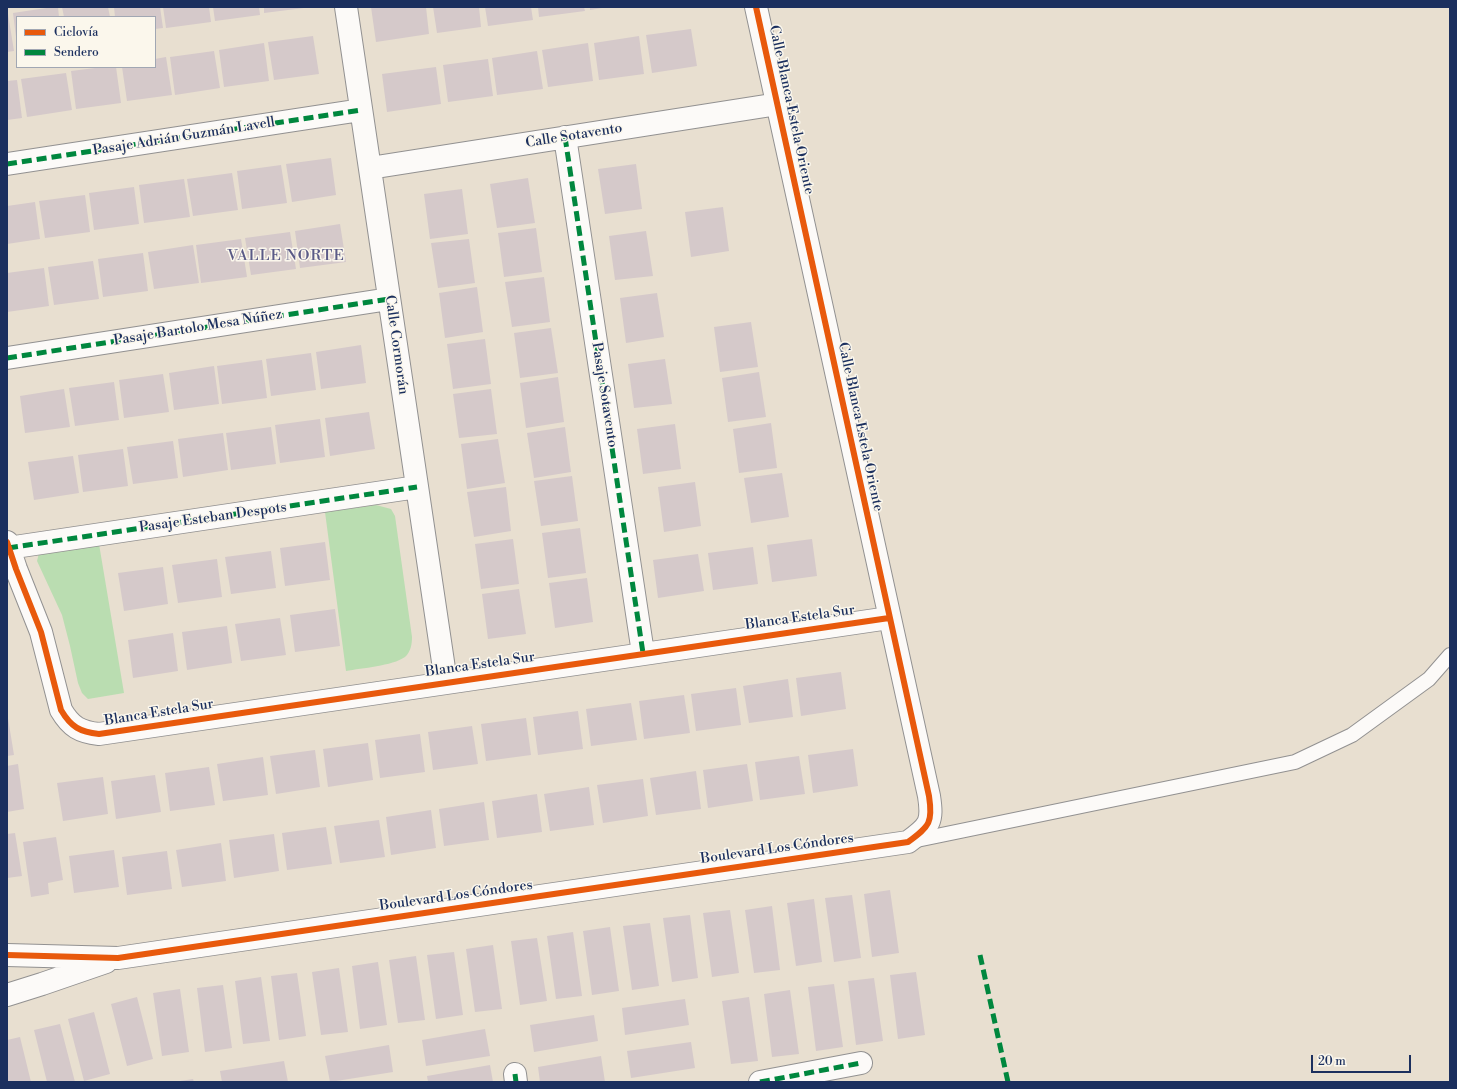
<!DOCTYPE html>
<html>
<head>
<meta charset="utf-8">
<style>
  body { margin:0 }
  #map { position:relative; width:1457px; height:1089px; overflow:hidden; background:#e8dfd0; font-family:"Libre Bodoni",serif }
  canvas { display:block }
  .frame { position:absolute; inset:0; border:8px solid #1b2f5e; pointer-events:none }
  .legend { position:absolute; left:16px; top:16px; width:140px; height:52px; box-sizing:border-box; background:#fbf7ec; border:1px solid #a1a7b3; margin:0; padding:5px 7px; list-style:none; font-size:12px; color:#1b2f5e }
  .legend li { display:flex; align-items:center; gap:8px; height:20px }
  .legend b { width:20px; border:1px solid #a1a7b3 }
  .scale { position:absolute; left:1311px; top:1055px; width:100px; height:18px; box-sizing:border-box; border:2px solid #1b2f5e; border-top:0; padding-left:5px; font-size:12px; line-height:14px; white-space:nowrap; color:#1b2f5e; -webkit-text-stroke:3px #fbf7ec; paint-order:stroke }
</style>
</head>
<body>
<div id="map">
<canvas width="1457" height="1089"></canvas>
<div class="frame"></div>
<ul class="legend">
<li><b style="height:5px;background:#e8590c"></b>Ciclovía</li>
<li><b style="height:5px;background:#00873e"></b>Sendero</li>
</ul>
<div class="scale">20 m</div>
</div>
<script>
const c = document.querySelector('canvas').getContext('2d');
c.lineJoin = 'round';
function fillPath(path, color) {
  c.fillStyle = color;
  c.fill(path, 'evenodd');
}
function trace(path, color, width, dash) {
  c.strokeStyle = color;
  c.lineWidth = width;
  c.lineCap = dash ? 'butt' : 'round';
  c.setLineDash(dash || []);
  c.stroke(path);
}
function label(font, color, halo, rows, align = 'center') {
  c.font = font + ' "Libre Bodoni",serif';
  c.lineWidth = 3;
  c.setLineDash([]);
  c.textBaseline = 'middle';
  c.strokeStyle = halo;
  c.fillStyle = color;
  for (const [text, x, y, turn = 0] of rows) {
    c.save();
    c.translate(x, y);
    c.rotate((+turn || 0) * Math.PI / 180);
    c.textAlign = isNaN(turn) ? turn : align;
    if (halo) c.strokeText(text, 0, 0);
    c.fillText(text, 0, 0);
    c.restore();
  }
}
const green = new Path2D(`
  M376,505L391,509L395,516L412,637C412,643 411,652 405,657C392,666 362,668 346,671L325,512Z
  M99,544L124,693L88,699L82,693L78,683L70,646L62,615L37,561L39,553Z`);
const building = new Path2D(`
  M53,7H58L59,17H17L16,37L13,13Z
  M62,7H108L110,17H64Z
  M114,7H160L163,28L155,29V17H115Z
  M163,7H209L211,22L166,28Z
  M213,7H259L260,15L215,21Z
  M264,7H304V8L264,13Z
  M371,7H426L429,34L376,42Z
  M433,7H479L481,27L437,33Z
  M485,7H531L533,20L488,26Z
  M538,7H584L585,11L539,17Z
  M590,7H602V8L590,10Z
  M7,14H8L14,51L7,52Z
  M691,29L697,66L652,73L646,35Z
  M313,36L319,74L274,80L268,42Z
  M639,36L644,74L599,80L594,43Z
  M264,43L269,81L224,87L219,50Z
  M588,43L593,81L548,87L542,50Z
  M214,51L220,88L175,95L170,57Z
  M537,51L543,89L497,95L492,58Z
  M166,57L172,95L127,101L122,67H155V59Z
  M488,59L493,96L448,102L443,65Z
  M103,67H116L121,103L76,109L71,71Z
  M436,67L441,104L387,112L382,74Z
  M66,73L72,110L27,117L21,79Z
  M17,80L22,118L7,120V81Z
  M331,158L336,195L292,202L286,164Z
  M636,164L642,209L605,214L598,169Z
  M281,165L287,203L242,209L237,171Z
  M232,173L238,210L193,216L187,179Z
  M528,178L535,223L497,228L490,184Z
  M184,179L190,217L144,223L139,185Z
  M134,187L139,224L94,230L89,193Z
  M462,189L468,234L430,239L424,194Z
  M85,195L90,232L45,238L39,201Z
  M35,202L40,239L7,244V206Z
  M723,207L729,251L691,257L685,212Z
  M340,224L346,262L300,268L295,231Z
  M536,228L542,272L504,277L498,233Z
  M646,231L653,276L615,280L609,236Z
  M290,232L296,269L251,275L245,238Z
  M241,239L247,277L201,283L196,245Z
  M469,239L475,283L438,288L431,243Z
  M193,245L199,283L154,289L148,252Z
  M143,253L148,291L103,297L98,259Z
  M93,261L99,299L54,305L48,267Z
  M44,268L49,306L7,312V273Z
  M544,277L550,322L512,327L505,282Z
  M477,287L483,332L445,338L439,293Z
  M657,293L664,337L626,343L620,298Z
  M751,322L758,367L720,372L714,327Z
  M551,328L558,373L520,378L514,333Z
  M485,339L491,384L453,389L447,344Z
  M361,345L366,383L321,389L316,352Z
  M311,353L316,390L271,396L266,359Z
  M665,359L672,404L634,408L628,364Z
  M262,360L267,398L222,404L217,366Z
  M214,366L219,404L174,410L169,373Z
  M759,372L766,417L728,422L722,378Z
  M163,374L169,412L124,418L119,380Z
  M558,377L564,422L526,428L520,383Z
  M114,382L119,420L75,426L69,388Z
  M64,389L70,427L25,433L20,396Z
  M491,389L497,434L459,438L453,394Z
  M369,412L375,449L330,456L325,418Z
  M320,419L325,457L280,463L275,425Z
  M771,423L777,468L739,473L733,429Z
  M675,424L681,469L643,474L637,429Z
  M271,427L276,464L231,470L226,433Z
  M565,427L571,472L534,478L527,433Z
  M223,433L228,470L183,477L178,439Z
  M498,439L505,483L467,489L461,444Z
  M173,441L178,478L133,484L127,447Z
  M123,449L128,486L83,492L78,455Z
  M73,456L79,493L34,500L28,462Z
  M782,473L789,517L751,523L744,478Z
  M572,476L578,521L541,526L534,481Z
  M695,482L701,526L664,532L658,487Z
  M506,487L511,531L474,537L467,492Z
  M580,528L586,573L548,578L542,533Z
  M513,539L519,584L481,589L475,544Z
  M812,539L817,576L772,582L767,545Z
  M325,542L330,580L285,586L280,548Z
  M753,547L758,584L713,590L708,553Z
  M271,551L276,588L231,594L225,557Z
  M698,554L704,591L658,598L653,560Z
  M217,559L222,597L178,603L172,565Z
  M163,567L168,604L124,611L118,573Z
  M587,578L593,622L555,628L549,583Z
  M519,589L526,634L488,639L482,594Z
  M335,609L340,646L295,652L290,615Z
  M280,618L286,655L241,661L235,624Z
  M227,626L232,663L187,670L182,632Z
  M173,633L178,671L133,678L128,640Z
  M841,672L846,709L801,716L796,678Z
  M788,679L793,717L749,723L743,686Z
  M736,688L741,725L696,731L691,694Z
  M684,695L690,733L644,739L639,701Z
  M631,703L637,740L591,746L586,709Z
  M578,711L583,749L538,755L533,717Z
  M7,712L14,755L7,756Z
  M526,718L531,755L486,761L481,724Z
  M472,726L478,764L433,770L428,732Z
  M420,734L425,772L380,778L375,740Z
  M368,743L373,780L328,787L323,749Z
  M853,749L858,786L813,793L808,755Z
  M315,750L320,787L276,794L270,756Z
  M799,756L805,794L760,800L755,762Z
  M263,757L268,795L223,801L217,764Z
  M18,764L24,809L7,812V766Z
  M747,764L753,801L708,808L703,770Z
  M209,767L215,805L170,811L165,773Z
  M696,771L701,809L656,815L650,778Z
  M155,775L161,812L116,819L111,781Z
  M103,777L108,814L63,821L57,783Z
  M643,779L648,816L603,823L597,785Z
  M589,787L594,825L550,831L544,794Z
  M537,794L542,832L497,838L492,801Z
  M484,802L489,840L444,846L439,809Z
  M431,810L436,848L391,855L386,817Z
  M379,820L385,857L340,863L334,826Z
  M326,827L332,864L287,870L282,833Z
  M15,833L22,876L7,878V834Z
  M274,834L279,871L234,878L229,840Z
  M56,837L63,880L48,883L49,894L31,897L23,842Z
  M221,843L226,881L182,887L176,850Z
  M114,850L119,887L74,893L69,856Z
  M167,851L172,889L127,895L122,857Z
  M890,890L899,953L872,957L864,894Z
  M852,895L861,958L834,962L825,898Z
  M814,899L822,962L796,966L787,903Z
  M772,906L780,970L754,973L745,910Z
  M730,910L739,973L712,977L703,913Z
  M690,915L698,978L672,982L663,918Z
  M650,923L659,986L632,990L623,926Z
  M610,927L619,991L592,995L583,931Z
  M573,932L582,996L556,999L547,936Z
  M537,938L547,1001L520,1005L511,941Z
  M493,945L502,1009L475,1012L466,949Z
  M454,952L463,1015L436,1019L427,955Z
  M416,956L425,1020L398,1023L389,960Z
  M378,962L387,1025L360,1029L352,966Z
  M339,968L348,1032L321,1035L312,972Z
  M916,972L925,1035L898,1039L890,975Z
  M297,973L306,1036L279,1040L271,976Z
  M261,977L270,1041L243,1044L235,981Z
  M874,978L883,1041L856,1045L848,981Z
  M834,984L843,1047L816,1051L808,987Z
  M223,985L232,1048L205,1052L197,988Z
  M180,989L189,1052L162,1056L153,993Z
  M790,990L799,1054L772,1057L764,994Z
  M137,997L153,1059L127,1066L111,1004Z
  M749,997L758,1061L731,1064L722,1001Z
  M685,999L689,1025L625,1035L622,1008Z
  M94,1012L110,1074L84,1081L68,1019Z
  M594,1015L598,1041L534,1052L530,1025Z
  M60,1024L75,1082H47L34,1030Z
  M485,1029L490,1056L426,1066L422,1040Z
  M20,1037L31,1082H7V1040Z
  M691,1042L695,1068L631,1078L627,1051Z
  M389,1045L393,1072L330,1082L325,1056Z
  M601,1056L605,1082H540L538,1067Z
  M284,1061L288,1082H222L220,1071Z
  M490,1065L493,1082H428L427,1076Z
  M193,1079L194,1082H180V1081Z`);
const service = new Path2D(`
  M912,841L1295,762L1352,735L1429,679L1450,655`);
const minor = new Path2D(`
  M346,7L446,682
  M565,137L643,653
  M7,164L361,110
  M370,168L778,104
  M7,358L389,299
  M7,542L16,569L41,632L61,710C71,727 80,732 99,734L889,618
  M8,548L417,487
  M515,1074L516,1082
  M760,1082L861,1063`);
const tertiary = new Path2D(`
  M7,955L118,958L908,842C930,826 933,822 929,796L756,7
  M7,995L42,984L106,962`);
const quiet = new Path2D(`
  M565,137L643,653
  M7,164L361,110
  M7,358L389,299
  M8,548L417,487
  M980,955L1008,1082
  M515,1074L516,1082
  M760,1082L861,1063`);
const cycleway = new Path2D(`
  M7,542L16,569L41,632L61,710C71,727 80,732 99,734L889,618
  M7,955L118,958L908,842C930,826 933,822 929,796L756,7`);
const streetNames = [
  ["Calle Blanca Estela Oriente",791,110,78],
  ["Calle Sotavento",574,136,-9],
  ["Pasaje Adrián Guzmán Lavell",184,137,-9],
  ["Pasaje Bartolo Mesa Núñez",198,328,-9],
  ["Calle Cormorán",396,345,82],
  ["Pasaje Sotavento",604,395,81],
  ["Calle Blanca Estela Oriente",860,427,78],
  ["Pasaje Esteban Despots",213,518,-8],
  ["Blanca Estela Sur",800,618,-8],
  ["Blanca Estela Sur",480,665,-8],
  ["Blanca Estela Sur",159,713,-9],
  ["Boulevard Los Cóndores",777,849,-8],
  ["Boulevard Los Cóndores",456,896,-8]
];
const neighbourhoodNames = [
  ["VALLE NORTE",286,256]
];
fillPath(green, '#baddb1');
fillPath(building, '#d5c9ca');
trace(service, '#929191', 16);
trace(minor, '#929191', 24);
trace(tertiary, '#929191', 24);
trace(service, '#fcfaf8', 14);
trace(minor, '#fcfaf8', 22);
trace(tertiary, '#fcfaf8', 22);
trace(quiet, '#00873e', 5, [10, 5]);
trace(cycleway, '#e8590c', 6);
label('14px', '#1b2f5e', '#fbf7ec', streetNames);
c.letterSpacing = '1px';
label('15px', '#5a5a87', '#fbf7ec', neighbourhoodNames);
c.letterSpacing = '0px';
</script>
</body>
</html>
